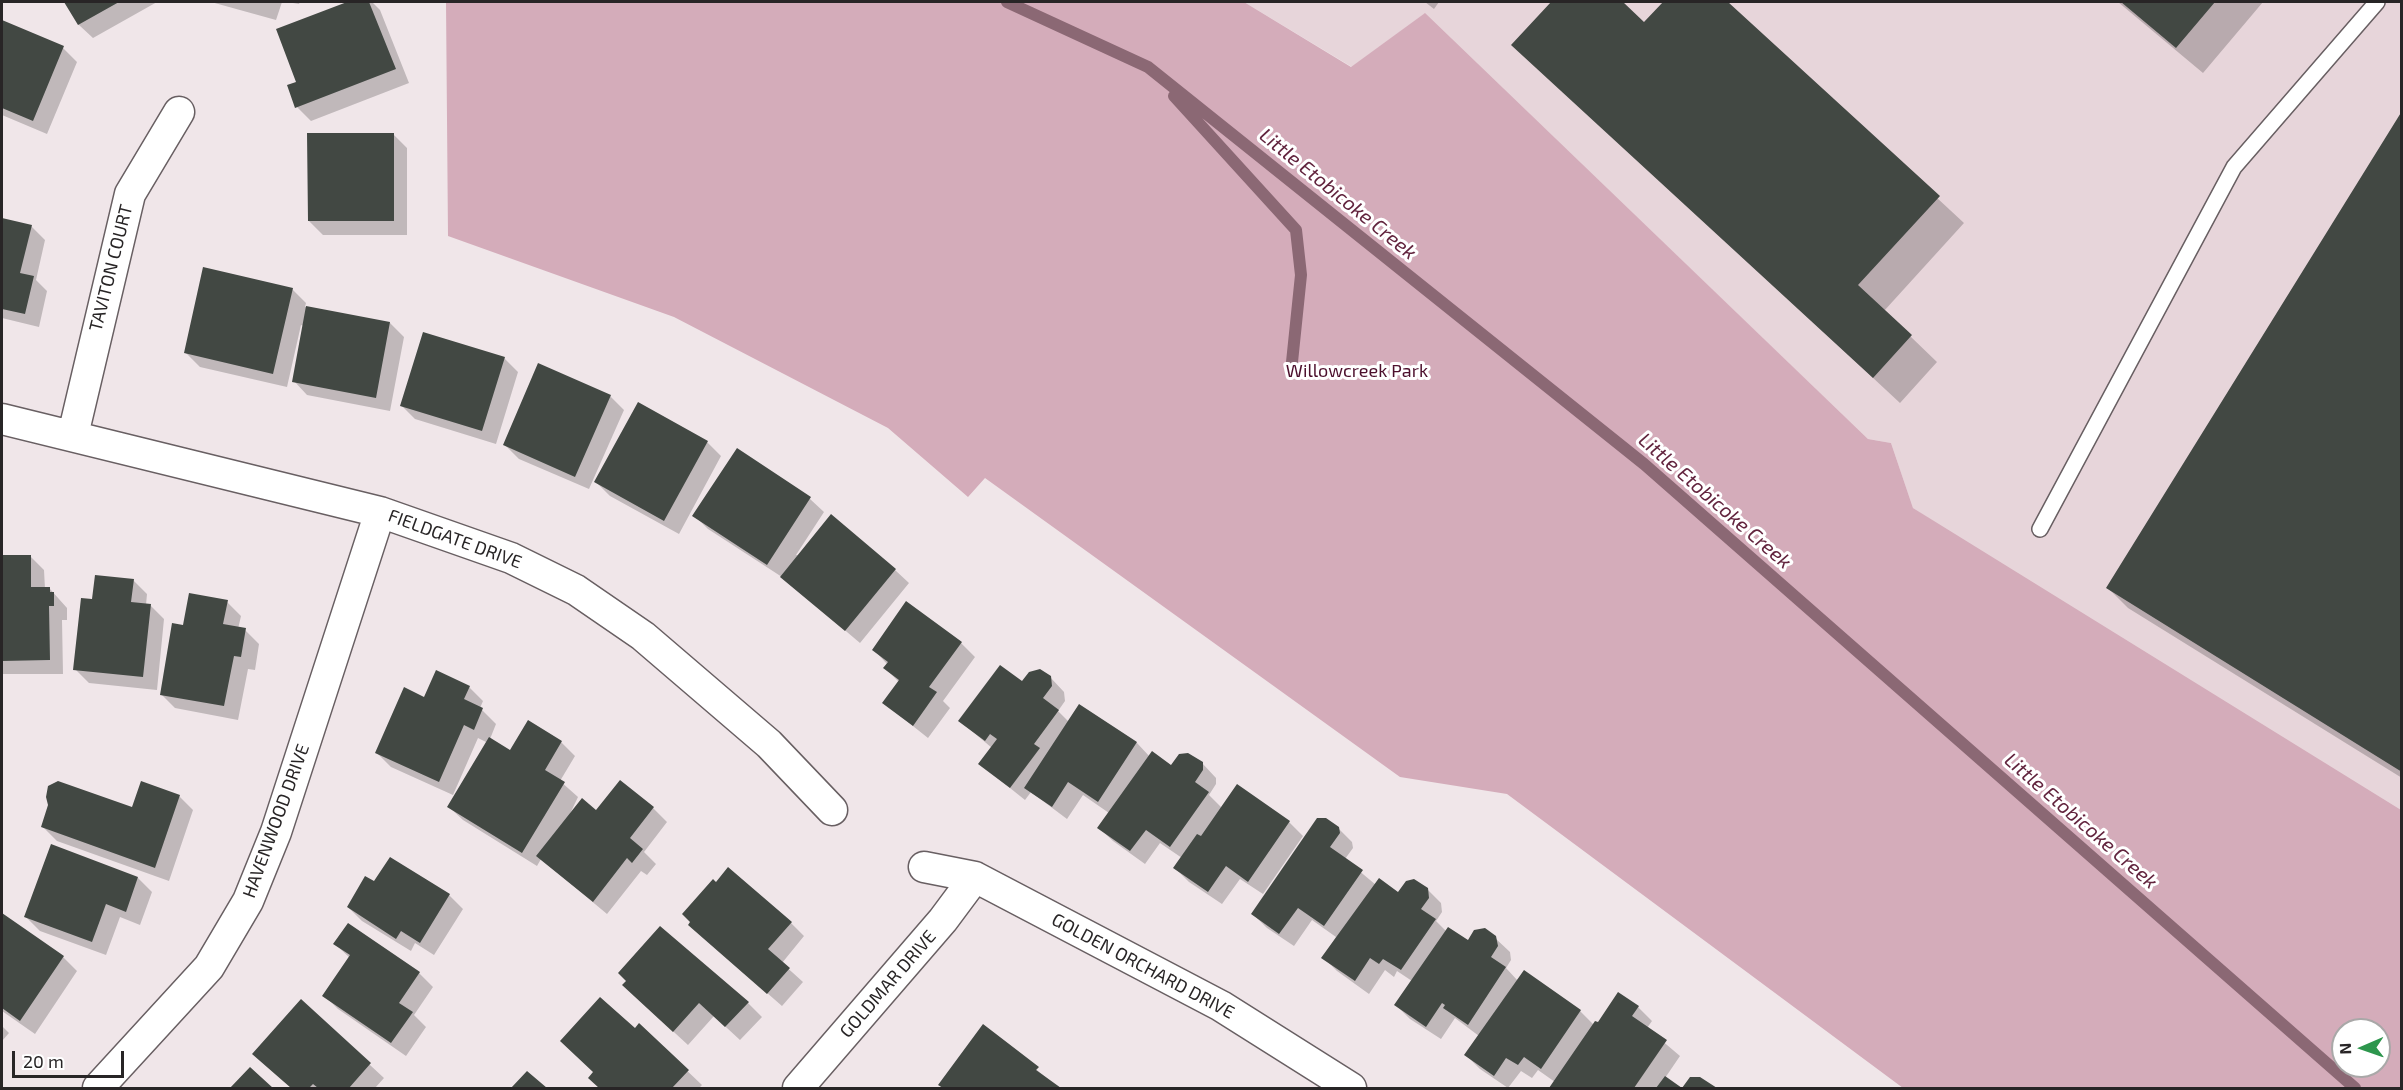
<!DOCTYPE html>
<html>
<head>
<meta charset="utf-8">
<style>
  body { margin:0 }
  #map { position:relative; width:2403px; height:1090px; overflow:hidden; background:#f0e6e9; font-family:"Exo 2",sans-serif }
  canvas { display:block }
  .frame { position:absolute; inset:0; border:3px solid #282526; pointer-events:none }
  .north { position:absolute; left:2331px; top:1018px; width:60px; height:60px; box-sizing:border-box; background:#fff; border:2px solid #a9a8a8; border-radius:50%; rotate:268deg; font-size:16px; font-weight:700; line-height:24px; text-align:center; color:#282526 }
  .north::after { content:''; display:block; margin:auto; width:21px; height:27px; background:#2d964d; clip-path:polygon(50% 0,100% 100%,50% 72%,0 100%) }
  .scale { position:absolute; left:12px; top:1051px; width:112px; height:27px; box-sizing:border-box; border:3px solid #282526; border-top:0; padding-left:8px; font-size:18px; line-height:21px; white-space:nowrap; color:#282526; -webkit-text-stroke:4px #fff; paint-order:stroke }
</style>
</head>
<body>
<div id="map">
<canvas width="2403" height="1090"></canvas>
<div class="frame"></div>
<div class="north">N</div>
<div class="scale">20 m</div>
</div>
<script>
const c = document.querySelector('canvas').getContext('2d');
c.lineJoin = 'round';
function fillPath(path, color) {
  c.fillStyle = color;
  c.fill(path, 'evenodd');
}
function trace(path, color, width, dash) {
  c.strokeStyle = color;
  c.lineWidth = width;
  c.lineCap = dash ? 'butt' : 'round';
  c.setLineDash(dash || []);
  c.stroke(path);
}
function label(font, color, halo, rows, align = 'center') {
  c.font = font + ' "Exo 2",sans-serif';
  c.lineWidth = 6;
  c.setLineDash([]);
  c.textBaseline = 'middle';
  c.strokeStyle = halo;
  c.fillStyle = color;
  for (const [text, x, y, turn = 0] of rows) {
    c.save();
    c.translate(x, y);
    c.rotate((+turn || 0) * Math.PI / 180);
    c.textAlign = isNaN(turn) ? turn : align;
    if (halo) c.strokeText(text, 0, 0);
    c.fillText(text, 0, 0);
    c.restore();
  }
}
const built = new Path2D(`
  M1244,2H2401V826L1913,508L1891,443L1868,439L1424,14L1352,67Z`);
const green = new Path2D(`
  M446,2H1244L1351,67L1425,13L1868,439L1891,443L1913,508L2401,810V1088H1903L1507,794L1400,777L985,478L968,497L888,428L674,317L448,236ZM2343,1030H2379V1066H2343Z`);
const shadow = new Path2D(`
  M66,2H157L93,38L79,25Z
  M211,2H282L276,20Z
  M287,2H300L299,4Z
  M351,2H372L380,10L409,83L311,121L297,107L289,86L298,83L278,30Z
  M1425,2H1439L1434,9Z
  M1553,2H1620L1645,24L1665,2H1726L1964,223L1884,311L1937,362L1900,403L1514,44Z
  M2118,2H2263L2203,73Z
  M2,22L63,48L77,62L47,134L2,115Z
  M2402,114V778L2128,608L2108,588Z
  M393,134L407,148V235H323L309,221Z
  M2,219L31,226L45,240L36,280L47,291L39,327L2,318Z
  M292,289L306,303L305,307L390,323L404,337L390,411L307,395L294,381L304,326L301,325L287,387L200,367L186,353Z
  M504,358L518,372L496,444L415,419L401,405Z
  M610,396L624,410L589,489L519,459L505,445Z
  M707,442L721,456L679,534L610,496L596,482Z
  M737,450L810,499L824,512L796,555L895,570L909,583L860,643L782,577L708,529L694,515Z
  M2,556H30L44,570L45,589H50L67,608V620H62L63,674H2Z
  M133,580L147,594L146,605H150L164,619L157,690L89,683L75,669L94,600Z
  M227,602L241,616L238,629L245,630L259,644L255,670L248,669L238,720L175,708L161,694L184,627Z
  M961,643L975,657L943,701L950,708L928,738L884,703L899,682L885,668L888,665L874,650Z
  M1050,677L1064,692L1065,701L1058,711L1069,722L1080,706L1137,743L1150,757L1171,767L1202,763L1216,778V784L1209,795L1222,808L1289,822L1303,836L1263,894L1240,879L1222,904L1189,882L1175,868L1182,858L1160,843L1145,864L1113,841L1099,828L1109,813L1083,795L1067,819L1031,792L1025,800L980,764L992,748L960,721L1022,683Z
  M469,687L483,701L480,708L496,724L490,739L511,752L561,742L575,756L560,781L578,797L568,818L597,812L653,808L667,822L644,852L656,864L647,875L641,871L607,914L541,859L537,866L463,820L449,807L488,743L478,738L453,795L391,767L377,753L425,699Z
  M179,796L193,810L169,881L57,841L43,827L133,809Z
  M1338,828L1352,842L1353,848L1345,859L1376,885L1399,894L1427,889L1441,903L1442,912L1436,921L1447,932L1468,942L1495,938L1510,952L1511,960L1506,968L1518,981L1524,972L1580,1011L1594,1025L1638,1007L1652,1021L1647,1028L1680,1056L1665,1078L1680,1088H1550L1555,1082L1538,1070L1532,1078L1521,1071L1508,1088L1480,1069L1466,1055L1479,1036L1455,1018L1441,1039L1410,1019L1396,1005L1412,981L1397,971L1394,977L1385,970L1369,994L1337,971L1323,957L1336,937L1312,920L1294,946L1267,928L1253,914Z
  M138,878L152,892L140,925L120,917L106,955L40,931L26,917Z
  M375,883L449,895L463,909L434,955L415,943L411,951L362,921L348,907Z
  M2,914L63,957L77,971L35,1034L2,1011Z
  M692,922L791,923L804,936L782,963L803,982L782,1006L704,938Z
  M349,925L419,973L433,987L414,1015L426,1027L406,1056L338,1009L324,995L350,958L335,944Z
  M628,981L748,1003L762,1017L740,1040L714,1016L688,1045L638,999Z
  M301,1001L384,1078L375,1088H292L268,1067Z
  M639,1025L702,1085L699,1088H600L590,1078Z
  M2,1026L9,1033L2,1041Z
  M984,1027L1059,1088H944L940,1085Z
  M250,1069L271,1088H232Z`);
const stream = new Path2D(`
  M1007,2L1148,67L1644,464L2355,1088
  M1174,96L1296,230L1301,275L1292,362`);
const building = new Path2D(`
  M64,2H119L78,25Z
  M347,2H369L396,69L295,108L287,85L296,82L276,29Z
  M1551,2H1623L1644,22L1663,2H1728L1940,196L1858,285L1912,335L1873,378L1511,45Z
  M2121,2H2215L2176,48Z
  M2,20L64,46L33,121L2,108Z
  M2402,111V772L2106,588Z
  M307,133H394V221H308Z
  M2,218L32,225L20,273L34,276L25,314L2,309Z
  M203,267L293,288L273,374L184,353Z
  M306,306L390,322L376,398L292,382Z
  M423,332L505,357L482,431L400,406Z
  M538,363L611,395L575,477L503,445Z
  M638,402L708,441L664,521L594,482Z
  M737,448L811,497L767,565L692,516Z
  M831,514L896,569L845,631L780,577Z
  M2,555H31V587H50V592H54V606H49L50,660L2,661Z
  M95,575L134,579L131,602L151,604L143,677L73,670L81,598L92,599Z
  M189,593L228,600L223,624L246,628L241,657L234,656L224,706L160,695L172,623L183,625Z
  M906,601L962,642L929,687L937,692L913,726L882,703L899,680L883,668L888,662L872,650Z
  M1000,665L1022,681L1029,672L1040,669L1051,676L1052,686L1043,698L1059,710L1034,744L1040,748L1010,788L978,764L997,739L990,734L985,741L958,721Z
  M436,670L470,686L464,699L483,708L474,730L464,725L439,782L375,753L404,687L424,697Z
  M1079,704L1137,742L1098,802L1068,782L1052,807L1024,788Z
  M528,720L562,741L545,770L565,782L522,853L447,807L489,737L510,750Z
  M1152,751L1171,765L1179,754L1188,753L1203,762V770L1195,782L1209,792L1170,847L1146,830L1130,851L1097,828Z
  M620,780L654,807L630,838L643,849L632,863L627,858L593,902L536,856L582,798L596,810Z
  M58,781L132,807L141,781L180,795L155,868L41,827L48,805L46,797L48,786Z
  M1237,784L1290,821L1248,882L1226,866L1208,892L1173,868L1197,834L1201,836Z
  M1317,818H1326L1339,827L1340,833L1330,847L1363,870L1324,926L1298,908L1279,934L1251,914Z
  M51,844L138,877L126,912L106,904L92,942L24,917Z
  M390,857L450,894L420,943L401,931L396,939L347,907L365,876L374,881Z
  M728,867L792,922L768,949L790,968L767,994L688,925L690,922L682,914L713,879L716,882Z
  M1379,878L1398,892L1406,881L1414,879L1428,888L1429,898L1421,909L1436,919L1401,970L1383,959L1379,964L1370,958L1355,981L1321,958Z
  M2,913L64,956L20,1021L2,1008Z
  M348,923L420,972L399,1003L413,1012L391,1043L322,996L350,955L333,944Z
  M660,926L749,1002L725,1027L699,1003L673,1032L622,985L626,981L618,973Z
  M1448,927L1468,940L1474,930L1485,928L1496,936L1498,946L1491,957L1506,967L1468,1025L1443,1008L1445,1005L1442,1003L1426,1027L1394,1005Z
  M1524,970L1581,1010L1541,1069L1524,1057L1518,1065L1506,1058L1494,1076L1464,1055Z
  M1618,992L1639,1006L1632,1016L1667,1040L1634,1088H1549L1595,1021L1598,1022Z
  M600,997L635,1028L639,1023L689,1070L672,1088H599L588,1078L593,1072L560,1041Z
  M301,999L371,1063L349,1088H318L313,1084L309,1088H291L252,1054Z
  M983,1024L1039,1067L1036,1070L1061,1088H943L938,1085Z
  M250,1067L273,1088H230Z
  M527,1071L547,1088H511Z
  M1665,1076L1682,1088H1656Z
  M1690,1077H1700L1717,1088H1682Z`);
const lane = new Path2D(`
  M2040,529L2234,167L2377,2`);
const street = new Path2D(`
  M2,419L380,512L511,558L576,590L643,636L769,744L832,810
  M73,435L130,194L179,112
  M924,867L975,877L1221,1006L1351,1088
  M98,1088L209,967L248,901L276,832L380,512
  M798,1088L943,920L975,877`);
const streetNames = [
  ["TAVITON COURT",111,268,-76],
  ["FIELDGATE DRIVE",455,539,20],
  ["HAVENWOOD DRIVE",276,821,-70],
  ["GOLDEN ORCHARD DRIVE",1143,966,28],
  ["GOLDMAR DRIVE",888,984,-49]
];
const parkNames = [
  ["Willowcreek Park",1357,371]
];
const waterNames = [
  ["Little Etobicoke Creek",1338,194,39],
  ["Little Etobicoke Creek",1715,501,41],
  ["Little Etobicoke Creek",2081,821,41]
];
fillPath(built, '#e7d5da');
fillPath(green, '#d4acba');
fillPath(shadow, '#0003');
trace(stream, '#8b6874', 12);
fillPath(building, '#424843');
trace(lane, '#685f62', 18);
trace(street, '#685f62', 33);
trace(lane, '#fff', 15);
trace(street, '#fff', 30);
label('18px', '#282526', '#fff', streetNames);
label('18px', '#4c0f2c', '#fff', parkNames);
label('italic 20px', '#62243e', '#fff', waterNames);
</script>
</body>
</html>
